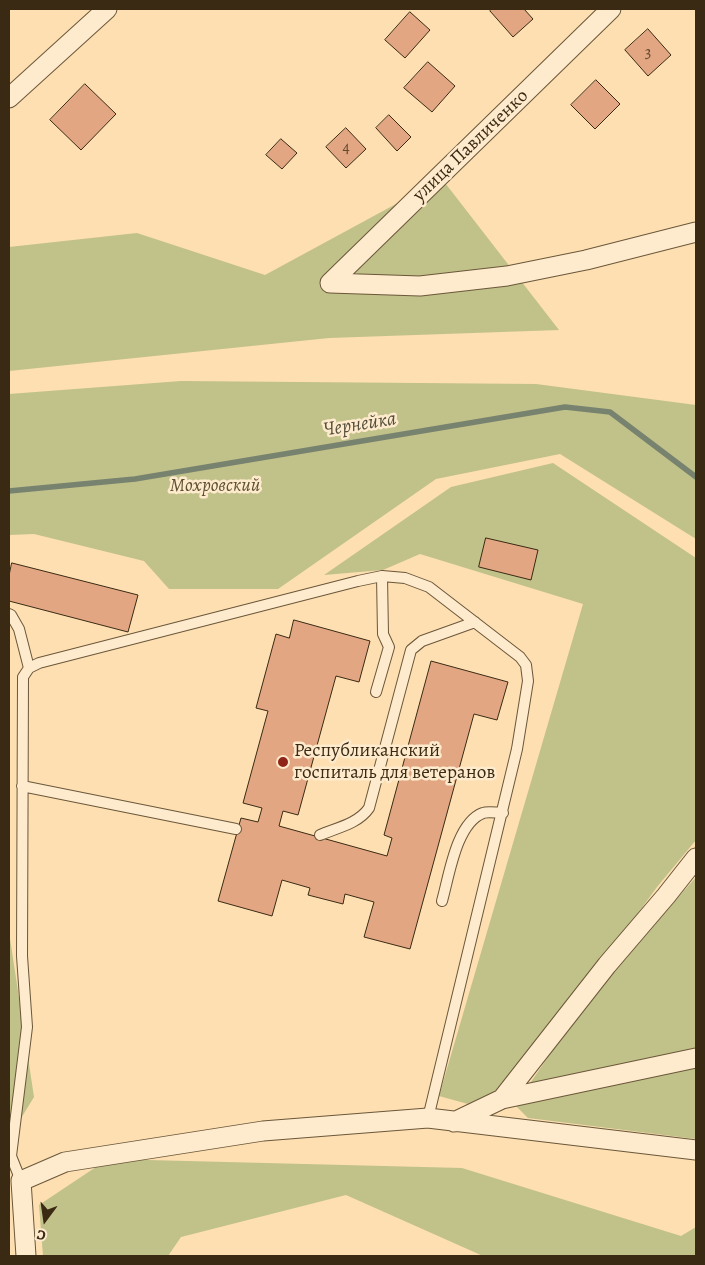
<!DOCTYPE html>
<html>
<head>
<meta charset="utf-8">
<style>
  body { margin:0 }
  #map { position:relative; width:705px; height:1265px; overflow:hidden; background:#fddfb1; font-family:Alegreya,serif }
  canvas { display:block }
  .frame { position:absolute; inset:0; border:10px solid #3a2a13; pointer-events:none }
  .north { position:absolute; left:20px; top:1195px; width:50px; height:50px; -webkit-text-stroke:4px #feeacc; paint-order:stroke; rotate:194deg; font-size:14px; font-weight:700; line-height:20px; text-align:center; color:#3a2a13 }
  .north::after { content:''; display:block; margin:auto; width:18px; height:22px; background:#3a2a13; clip-path:polygon(50% 0,100% 100%,50% 72%,0 100%) }
</style>
</head>
<body>
<div id="map">
<canvas width="705" height="1265"></canvas>
<div class="frame"></div>
<div class="north">С</div>
</div>
<script>
const c = document.querySelector('canvas').getContext('2d');
c.lineJoin = 'round';
function fillPath(path, color) {
  c.fillStyle = color;
  c.fill(path, 'evenodd');
}
function trace(path, color, width, dash) {
  c.strokeStyle = color;
  c.lineWidth = width;
  c.lineCap = dash ? 'butt' : 'round';
  c.setLineDash(dash || []);
  c.stroke(path);
}
function label(font, color, halo, rows, align = 'center') {
  c.font = font + ' Alegreya,serif';
  c.lineWidth = 5;
  c.setLineDash([]);
  c.textBaseline = 'middle';
  c.strokeStyle = halo;
  c.fillStyle = color;
  for (const [text, x, y, turn = 0] of rows) {
    c.save();
    c.translate(x, y);
    c.rotate((+turn || 0) * Math.PI / 180);
    c.textAlign = isNaN(turn) ? turn : align;
    if (halo) c.strokeText(text, 0, 0);
    c.fillText(text, 0, 0);
    c.restore();
  }
}
const green = new Path2D(`
  M442,179L559,330L329,338L9,371V247L137,233L265,275Z
  M181,381L536,384L696,405V539L560,454L436,479L278,589H169L144,561L34,534L9,535V394Z
  M553,463L696,558V840L657,887L567,1011L509,1086L468,1104L439,1096L583,604L420,554L383,570L324,575L451,487Z
  M696,877V1139L528,1118L515,1105L586,1002Z
  M9,932L34,1097L9,1138Z
  M108,1159L462,1168L681,1236L696,1227V1256H483L346,1195L181,1237L168,1256H43L39,1205Z`);
const stream = new Path2D(`
  M9,491L135,479L565,407L610,412L696,477`);
const building = new Path2D(`
  M492,9H524L533,19L513,37L490,11Z
  M410,12L430,30L405,58L385,40Z
  M648,29L671,55L648,76L625,50Z
  M428,62L455,86L432,112L404,88Z
  M596,80L620,104L595,129L571,105Z
  M85,84L116,114L81,150L50,120Z
  M389,115L411,137L397,151L376,128Z
  M346,128L366,149L346,168L326,147Z
  M281,139L297,153L282,169L266,155Z
  M486,538L538,550L531,580L479,567Z
  M12,563L138,595L128,632L9,601V576Z
  M294,620L370,641L359,682L336,676L298,815L283,811L279,826L387,856L392,838L384,835L431,661L508,682L497,720L474,714L410,949L364,937L374,902L345,894L343,904L308,895L310,888L282,880L272,916L218,901L241,818L258,822L262,808L243,803L268,711L256,708L276,634L289,638Z`);
const lane = new Path2D(`
  M9,614L11,615L19,629L29,668
  M376,692L389,647L383,634L382,576
  M22,786L236,829
  M320,835C336,828 358,824 369,808L411,650L422,641L475,622
  M442,901C449,877 456,823 483,813C488,811 497,813 503,813
  M21,1181L11,1156L27,1027L22,956L23,677L29,668L39,663L358,581L382,576L405,578L429,587L520,657L526,665L528,681L517,749L428,1118`);
const street = new Path2D(`
  M9,98L107,9
  M330,283L611,9
  M330,283L420,286L507,276L586,260L696,232
  M502,1099L607,965L666,896L696,858
  M454,1122L502,1099L696,1058
  M26,1256L21,1181L65,1162L263,1131L428,1118L696,1150`);
const markers = [
  [283,762,6,"#8f2418"]
];
const numberNames = [
  ["3",648,53],
  ["4",346,148]
];
const streetNames = [
  ["улица Павличенко",471,146,-44]
];
const parkNames = [
  ["Мохровский",215,486]
];
const poiNames = [
  ["Республиканский",294,751],
  ["госпиталь для ветеранов",294,773]
];
const waterNames = [
  ["Чернейка",360,425,-9]
];
fillPath(green, '#c1c18a');
trace(stream, '#77826f', 5.5);
fillPath(building, '#e2a683');
trace(building, '#3a2a13', 1);
trace(lane, '#6b573a', 12);
trace(street, '#6b573a', 21);
trace(lane, '#feeacc', 10);
trace(street, '#feeacc', 19);
for (const [x, y, r, color] of markers) {
  const dot = new Path2D();
  dot.arc(x, y, r, 0, 2 * Math.PI);
  c.fillStyle = color;
  c.fill(dot);
  trace(dot, '#feeacc', 2);
}
label('16px', '#64492f', null, numberNames);
label('19px', '#3a2a13', '#feeacc', streetNames);
label('italic 19px', '#5c5031', '#feeacc', parkNames);
label('19px', '#3a2a13', '#feeacc', poiNames, 'left');
label('italic 20px', '#534f3a', '#feeacc', waterNames);
</script>
</body>
</html>
